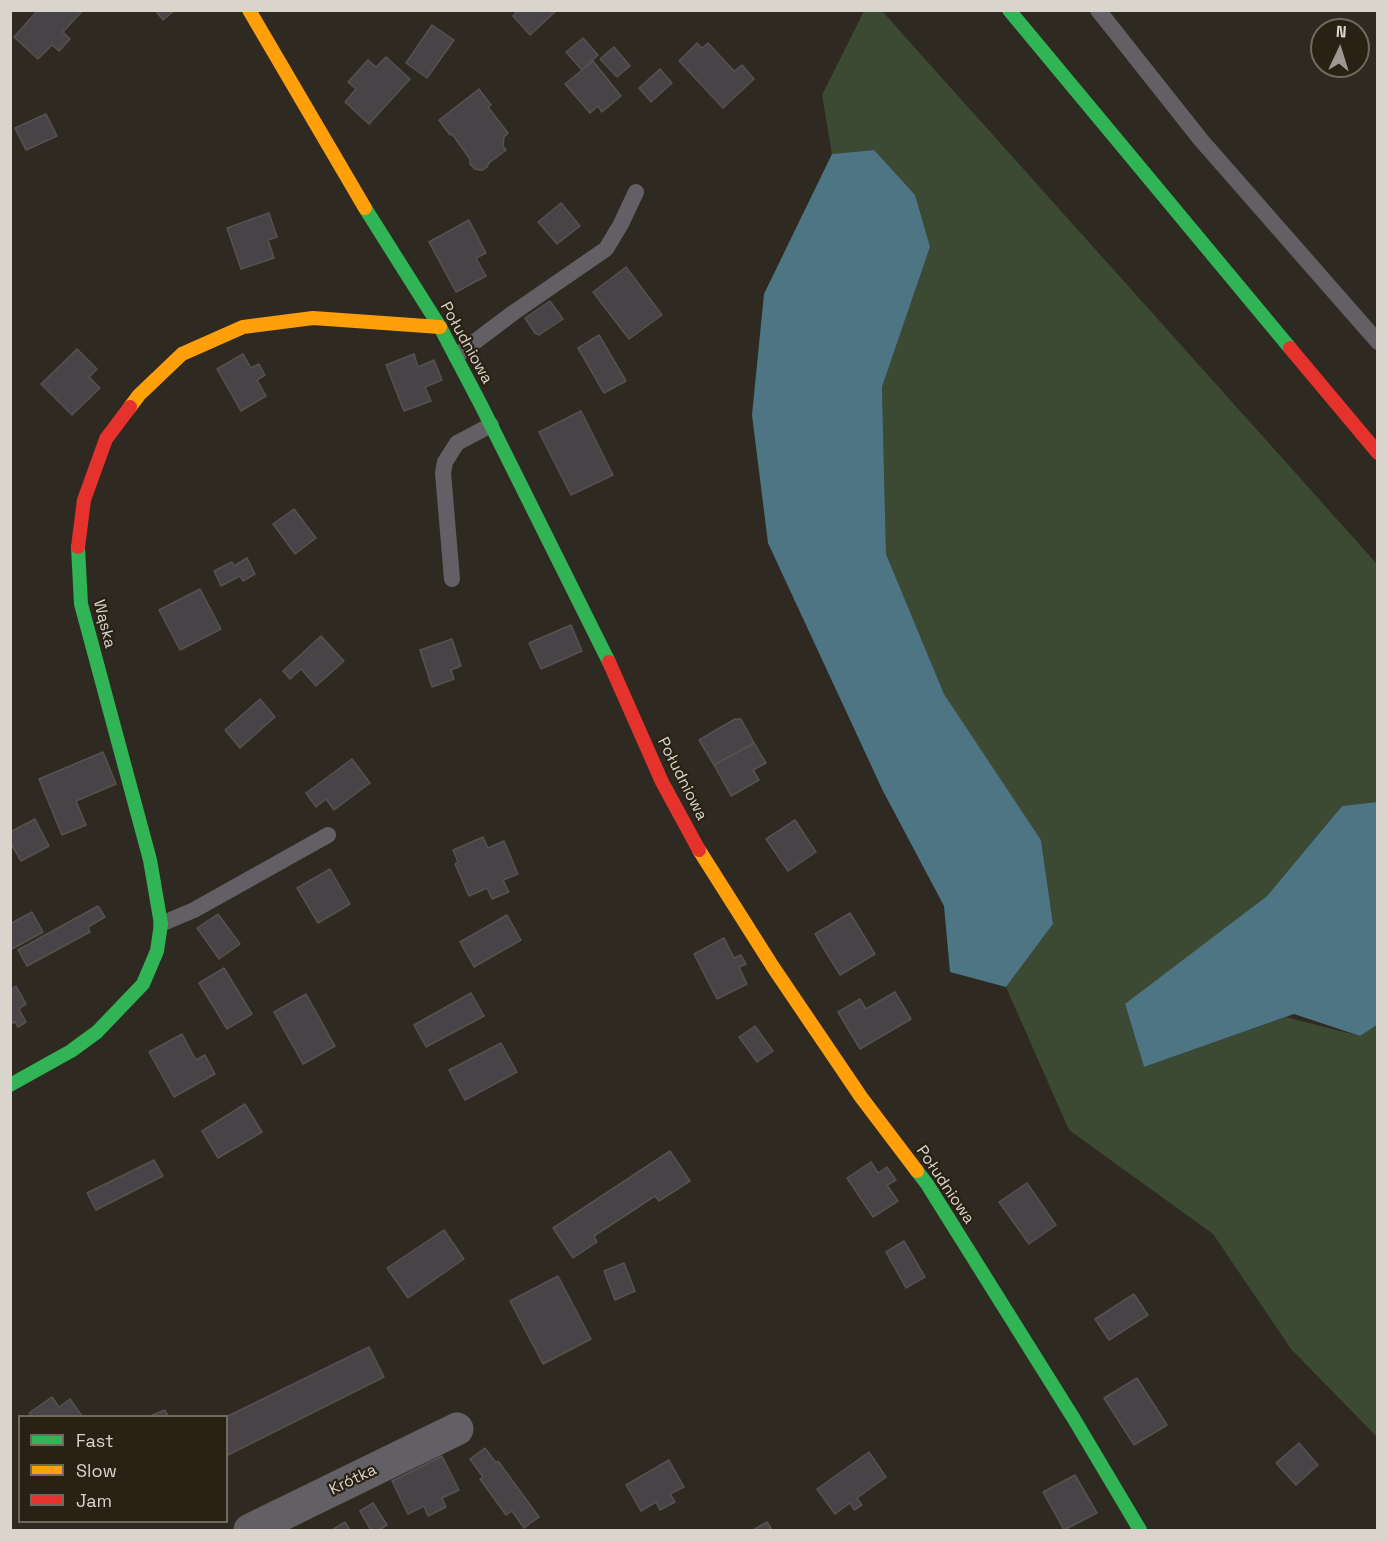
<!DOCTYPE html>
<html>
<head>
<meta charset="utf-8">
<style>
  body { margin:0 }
  #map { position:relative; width:1388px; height:1541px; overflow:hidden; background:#2e2a21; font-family:"Space Grotesk",sans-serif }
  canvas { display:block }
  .frame { position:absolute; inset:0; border:12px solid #dad5cc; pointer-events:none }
  .legend { position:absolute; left:18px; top:1415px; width:210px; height:108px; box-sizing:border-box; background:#292113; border:2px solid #70695d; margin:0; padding:8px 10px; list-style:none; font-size:18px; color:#dad5cc }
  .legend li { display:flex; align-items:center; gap:12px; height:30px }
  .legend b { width:30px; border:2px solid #70695d }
  .north { position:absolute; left:1310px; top:18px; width:60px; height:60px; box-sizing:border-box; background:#292113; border:2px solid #70695d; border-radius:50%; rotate:4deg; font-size:16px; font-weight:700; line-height:24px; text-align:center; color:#dad5cc }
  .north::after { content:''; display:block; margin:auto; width:21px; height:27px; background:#9e9990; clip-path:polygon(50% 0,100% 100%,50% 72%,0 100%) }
</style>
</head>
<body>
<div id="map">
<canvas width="1388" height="1541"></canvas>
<div class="frame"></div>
<ul class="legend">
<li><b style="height:8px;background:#30b455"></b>Fast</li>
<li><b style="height:8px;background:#ff9f0a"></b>Slow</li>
<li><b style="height:8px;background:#e5322d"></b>Jam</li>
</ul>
<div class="north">N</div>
</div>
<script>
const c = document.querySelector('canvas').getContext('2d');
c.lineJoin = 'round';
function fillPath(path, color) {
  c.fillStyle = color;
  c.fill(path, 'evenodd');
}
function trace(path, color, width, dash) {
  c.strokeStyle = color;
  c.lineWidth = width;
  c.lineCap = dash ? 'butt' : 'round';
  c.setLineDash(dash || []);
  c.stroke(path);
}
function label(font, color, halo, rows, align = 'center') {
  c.font = font + ' "Space Grotesk",sans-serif';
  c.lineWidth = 4.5;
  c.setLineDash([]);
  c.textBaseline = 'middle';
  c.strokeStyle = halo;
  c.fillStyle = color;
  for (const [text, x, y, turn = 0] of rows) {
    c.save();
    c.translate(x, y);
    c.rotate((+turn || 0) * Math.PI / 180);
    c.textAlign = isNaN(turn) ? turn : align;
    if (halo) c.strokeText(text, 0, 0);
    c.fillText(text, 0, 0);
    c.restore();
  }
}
const green = new Path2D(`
  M864,11H882L1377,564V802L1342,806L1267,896L1125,1005L1144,1067L1286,1017L1360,1036L1377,1025V1437L1291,1349L1213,1234L1069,1130L1006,987L1053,924L1041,840L944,694L886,554L882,387L930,247L874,150L832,154L822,95Z`);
const water = new Path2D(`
  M874,150L915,195L930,247L882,387L886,554L944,694L1041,840L1053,924L1006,987L950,972L944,906L883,791L768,543L752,415L764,294L832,154Z
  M1377,802V1025L1360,1036L1294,1014L1144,1067L1125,1004L1267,896L1342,806Z`);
const building = new Path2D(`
  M38,10H83L63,32L70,39L59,51L52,45L38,59L14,37Z
  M155,10H175L163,20Z
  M518,10H557L530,35L513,16Z
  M432,25L454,40L427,78L406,63Z
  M583,38L598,55L582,70L566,52Z
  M697,43L702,48L708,43L734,71L742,65L754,79L723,108L679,61Z
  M614,47L630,66L617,77L600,59Z
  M386,57L410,79L369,124L345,102L356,89L348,82L368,60L376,67Z
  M593,61L621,96L602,112L598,106L590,113L565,84Z
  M660,69L672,83L651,102L639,88Z
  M479,89L491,105L488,107L508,133L504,137L503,146L506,150L489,163L487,167L483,170H479L475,169L470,164V159L452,134L450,135L439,120Z
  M46,114L57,136L26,150L15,128Z
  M561,203L580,226L557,244L538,222Z
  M269,213L277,237L268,240L274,258L241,269L227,228Z
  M469,220L486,253L476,258L486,276L456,292L429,242Z
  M626,267L662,315L629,339L593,292Z
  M550,301L563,319L539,335L535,333L525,318Z
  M599,335L626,381L604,393L578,348Z
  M77,349L97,369L89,377L100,388L72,415L41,384Z
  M243,354L251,368L259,364L265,375L257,380L266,396L241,411L217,369Z
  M414,354L418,367L434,360L442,380L425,387L431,401L404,411L386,365Z
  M581,411L613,475L571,495L539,432Z
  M294,509L316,538L295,554L273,524Z
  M247,558L255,574L243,581L240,576L221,586L214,571L232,562L234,566Z
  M200,589L221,629L180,650L159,610Z
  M571,625L582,651L541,669L529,643Z
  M321,636L344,661L316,686L301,669L290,679L283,671Z
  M452,639L461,666L451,670L454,679L432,687L420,650Z
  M260,699L275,717L240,748L225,730Z
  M735,719H741L754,743L714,765L699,740Z
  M754,743L766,763L753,770L759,780L731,796L714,765Z
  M103,752L116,784L76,801L86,825L62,835L39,779Z
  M352,759L370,783L334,810L326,799L316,807L306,793Z
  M35,819L49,846L21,861L10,842V832Z
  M795,820L816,852L788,871L766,839Z
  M483,837L488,848L504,841L518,874L503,880L509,892L492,899L487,888L469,896L455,864L458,862L453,850Z
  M330,869L350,904L318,923L297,888Z
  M98,906L105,917L88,927L90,932L27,966L18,950Z
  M32,912L43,932L10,950V924Z
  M850,913L875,954L840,975L815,934Z
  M218,914L240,944L219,959L197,928Z
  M507,915L521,940L474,967L460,942Z
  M724,938L734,958L741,955L746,964L739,967L747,984L717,999L694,954Z
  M224,968L252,1014L227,1029L199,983Z
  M16,986L26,1004L19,1009L26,1022L18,1027L15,1022L10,1024V990Z
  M895,992L911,1019L860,1049L838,1012L860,999L866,1009Z
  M471,993L484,1016L426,1047L414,1025Z
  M306,994L335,1046L303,1064L274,1012Z
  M755,1026L773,1051L757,1062L739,1037Z
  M182,1034L196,1060L205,1055L215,1074L174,1097L149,1052Z
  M501,1043L517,1072L465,1100L449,1070Z
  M245,1104L262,1132L218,1158L202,1131Z
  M670,1151L690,1181L659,1201L655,1196L594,1236L597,1242L573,1258L553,1228Z
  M154,1160L163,1176L96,1210L87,1193Z
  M871,1162L878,1173L887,1167L896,1180L887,1185L898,1201L873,1217L847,1178Z
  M1027,1183L1056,1225L1029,1244L999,1202Z
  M444,1230L464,1259L408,1298L387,1268Z
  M904,1241L925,1277L906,1288L886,1252Z
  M624,1263L635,1291L615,1300L604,1271Z
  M558,1276L591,1339L543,1364L510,1301Z
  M1134,1294L1148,1315L1109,1340L1095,1319Z
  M369,1347L384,1377L226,1456V1417Z
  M1137,1378L1167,1425L1134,1445L1104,1398Z
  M52,1397L59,1407L70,1399L82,1416H32L29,1413Z
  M165,1410L168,1416H150Z
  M1299,1443L1318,1465L1296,1485L1276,1463Z
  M485,1448L496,1463L498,1461L539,1517L524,1528L512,1511L506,1515L480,1479L483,1477L470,1459Z
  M869,1452L886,1477L857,1498L862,1505L854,1510L850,1503L835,1514L817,1489Z
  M442,1456L459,1490L442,1498L446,1507L428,1516L424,1506L408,1514L392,1481Z
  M669,1460L684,1487L670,1494L675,1502L660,1510L656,1502L641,1511L626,1485Z
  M1075,1475L1097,1513L1064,1530L1043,1492Z
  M373,1503L387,1525L379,1530H371L360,1511Z
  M345,1522L350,1530H332Z
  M767,1522L772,1530H753Z`);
const lane = new Path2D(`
  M1098,10L1201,140L1378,342
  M456,356L513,313L606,249L621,224L636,192
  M452,579L443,473L445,462L457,443L491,425
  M161,924L194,910L328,835`);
const street = new Path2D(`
  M250,1530L457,1429`);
const fast = new Path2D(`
  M1009,10L1290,348
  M365,208L440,327L481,405L609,662
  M10,1085L71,1051L97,1032L143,984L157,951L161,924L150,860L81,604L78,547
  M917,1171L927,1184L1074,1419L1140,1530`);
const slow = new Path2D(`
  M249,10L365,208
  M130,407L139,395L182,354L243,327L313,318L440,327
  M699,850L773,967L861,1097L917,1171`);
const jam = new Path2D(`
  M1290,348L1378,453
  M78,547L84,500L106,439L130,407
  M609,662L662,782L699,850`);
const streetNames = [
  ["Południowa",466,343,61],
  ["Wąska",104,624,76],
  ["Południowa",682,779,63],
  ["Południowa",945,1185,56],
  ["Krótka",353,1480,-26]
];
fillPath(green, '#3c4933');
fillPath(water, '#4e7584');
fillPath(building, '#484346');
trace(building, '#565251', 1.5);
trace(lane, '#626064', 16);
trace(street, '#626064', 33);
trace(fast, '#30b455', 14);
trace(slow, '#ff9f0a', 14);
trace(jam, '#e5322d', 14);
label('16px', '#dad5cc', '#292113', streetNames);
</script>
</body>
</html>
